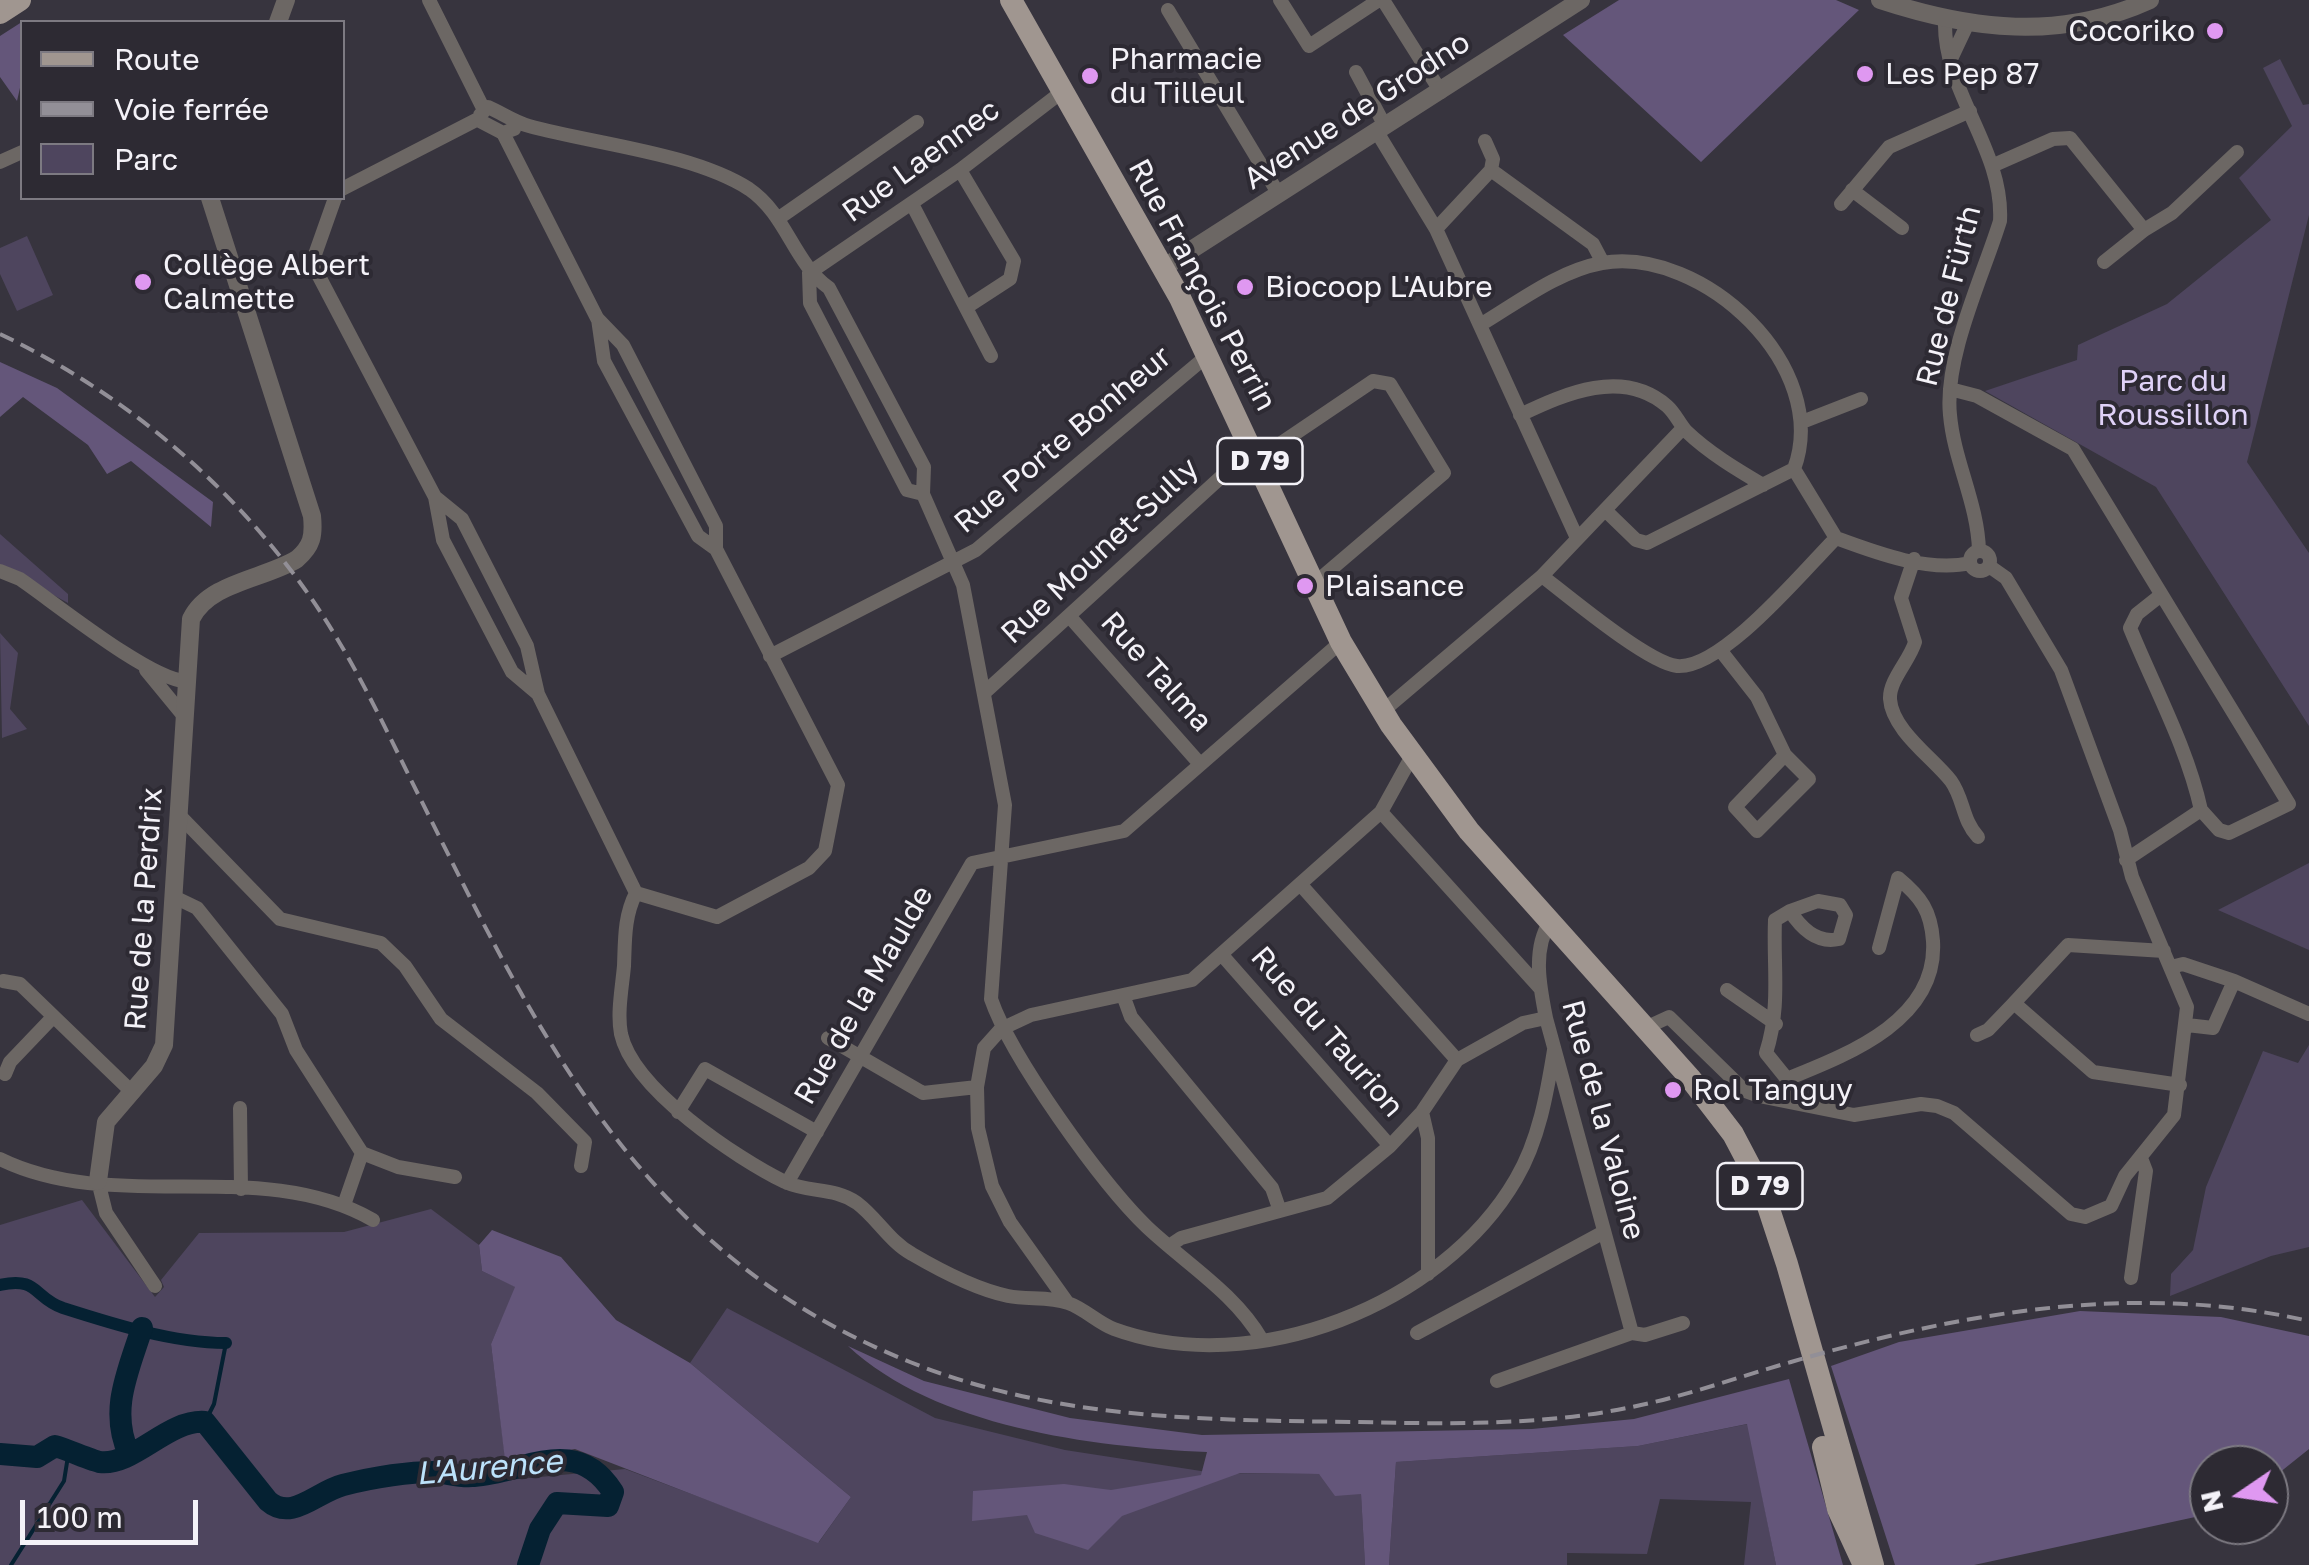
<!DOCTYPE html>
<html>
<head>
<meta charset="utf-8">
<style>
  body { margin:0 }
  #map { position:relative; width:2309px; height:1565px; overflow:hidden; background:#37343e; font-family:"Golos Text",sans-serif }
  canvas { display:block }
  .legend { position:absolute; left:20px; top:20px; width:325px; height:180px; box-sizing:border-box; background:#2d2a33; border:2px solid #7d7a82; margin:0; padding:12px 18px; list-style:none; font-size:30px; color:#f4f2f8 }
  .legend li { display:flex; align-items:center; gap:20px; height:50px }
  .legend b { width:50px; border:2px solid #7d7a82 }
  .north { position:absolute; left:2189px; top:1445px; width:100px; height:100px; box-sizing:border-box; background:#2d2a33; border:2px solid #7d7a82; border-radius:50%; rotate:257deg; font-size:28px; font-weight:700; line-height:40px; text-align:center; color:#f4f2f8 }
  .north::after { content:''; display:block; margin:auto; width:35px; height:45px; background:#df98f1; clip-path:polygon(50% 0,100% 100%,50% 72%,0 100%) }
  .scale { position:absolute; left:20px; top:1500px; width:178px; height:45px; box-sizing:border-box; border:5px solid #f4f2f8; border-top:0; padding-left:12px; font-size:30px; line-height:35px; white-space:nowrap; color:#f4f2f8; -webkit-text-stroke:8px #2d2a33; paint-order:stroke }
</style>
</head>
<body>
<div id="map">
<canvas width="2309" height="1565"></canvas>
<ul class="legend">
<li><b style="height:12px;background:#a09690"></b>Route</li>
<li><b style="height:12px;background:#928f97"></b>Voie ferrée</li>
<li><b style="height:28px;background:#4e455e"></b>Parc</li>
</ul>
<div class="north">N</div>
<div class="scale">100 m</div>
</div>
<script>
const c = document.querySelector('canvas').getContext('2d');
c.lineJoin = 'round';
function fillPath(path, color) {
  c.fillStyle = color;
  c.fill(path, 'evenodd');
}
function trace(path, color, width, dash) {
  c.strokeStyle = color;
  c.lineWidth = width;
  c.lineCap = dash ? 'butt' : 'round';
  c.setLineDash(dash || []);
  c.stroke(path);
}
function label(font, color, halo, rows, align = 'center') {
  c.font = font + ' "Golos Text",sans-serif';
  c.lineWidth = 8;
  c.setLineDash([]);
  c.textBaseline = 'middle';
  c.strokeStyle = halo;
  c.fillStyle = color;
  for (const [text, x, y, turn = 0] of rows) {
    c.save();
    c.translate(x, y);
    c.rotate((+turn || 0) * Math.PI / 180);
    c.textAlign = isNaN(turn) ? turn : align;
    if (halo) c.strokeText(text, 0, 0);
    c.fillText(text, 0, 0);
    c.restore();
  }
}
const green = new Path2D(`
  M2280,59L2303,105L2309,104V215L2247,462L2309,553V726L2156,487L1985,391L2077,360L2078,345L2167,304L2271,220L2239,178L2292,126L2263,68Z
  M27,236L53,295L17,311L0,274V248Z
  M0,534L68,594V603L0,566Z
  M0,633L18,653L10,709L27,729L2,738Z
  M2309,863V950L2218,910Z
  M2309,1045V1247L2271,1256L2170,1296L2171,1274L2193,1250L2206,1187L2263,1051L2298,1063Z
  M82,1200L155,1297L164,1287L161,1280L199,1233L344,1232L431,1209L479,1245L482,1271L516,1287L491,1344L508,1480L625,1469L819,1542L851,1497L690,1363L727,1308L935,1418L1065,1450L1214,1473L1319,1474L1361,1493L1365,1565H0V1225Z
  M1748,1424L1776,1565H1744L1751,1502L1660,1499L1647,1554L1567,1553V1565H1389L1396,1462L1638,1446Z`);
const forest = new Path2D(`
  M1619,0H1836L1859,10L1701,162L1563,35Z
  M28,18L22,22V79L17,101L0,77V36Z
  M0,362L57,388L213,502L211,527L131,461L107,474L88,445L23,397L0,417Z
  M492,1230L561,1257L616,1320L690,1363L851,1497L818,1543L575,1449L505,1460L491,1344L515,1287L482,1271L479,1245Z
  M2080,1311L2221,1317L2309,1336V1449L2269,1481V1465H2209V1514L1974,1565H1895L1831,1366L1899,1342Z
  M848,1346L924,1381L1070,1418L1202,1435L1532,1429L1634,1419L1789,1379L1843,1565H1776L1747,1424L1638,1446L1396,1462L1389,1565H1365L1361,1494L1335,1496L1319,1474L1240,1473L1122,1516L1088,1550L1035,1533L1027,1515L972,1521L973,1491L1064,1484L1111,1490L1201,1475L1207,1452C1092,1447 935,1427 848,1346Z`);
const stream = new Path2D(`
  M205,1422L214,1404L226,1343
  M11,1565L64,1481L69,1450`);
const canal = new Path2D(`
  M0,1285C38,1276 34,1298 63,1308C113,1324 173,1343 226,1343`);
const river = new Path2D(`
  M0,1454L37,1457L55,1446C66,1449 93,1461 100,1462C134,1466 168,1419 205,1422L268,1501C292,1522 316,1492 343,1485C371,1478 406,1472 435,1472C448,1473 461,1478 474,1476C526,1472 576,1434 613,1492L608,1506L557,1503L540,1529L528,1565
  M129,1454C109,1410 128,1372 142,1328`);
const minor = new Path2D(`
  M429,0L483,108
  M1280,0L1309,46L1379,0
  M1383,0L1441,92
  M1168,10L1278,193
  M1945,21C1943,92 2004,149 2000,221C1983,276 1944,357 1950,415C1954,461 1978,504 1979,551
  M1950,61L1967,25
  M1356,72L1385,126
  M515,122L514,129L503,133L480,121V115L488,107C502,113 514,122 529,126C594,144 693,153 749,189C787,215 793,262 829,288L924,467L923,494L963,585L1005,805L991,999C1011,1057 1101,1183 1147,1227C1185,1263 1235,1293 1262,1340
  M1377,132L1436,229L1577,538
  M503,133L597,318L623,345L716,526V549L838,785L825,851L809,868L717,917L636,893
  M1485,141L1493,159L1491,170
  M0,162L22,152
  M1994,165L2053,139L2070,138L2144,230L2172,213L2237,152
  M960,170L1014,261L1010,279L967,307
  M342,189L480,118
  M1852,190L1902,228
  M335,198L312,263L435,497L443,540L512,672L538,694
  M912,204L991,356
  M1841,204L1889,147L1970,111
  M779,218L917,122
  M1436,229L1491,170L1593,244L1603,263
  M2104,262L2144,230
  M809,273L960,170L1063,91
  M809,273L810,303L907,490L923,494
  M598,319L604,361L698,536L716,549
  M1480,325C1517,303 1558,271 1602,263C1703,246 1832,367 1794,469
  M1950,389L1977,396L2073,449L2289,804L2229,833L2219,830L2201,810
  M1520,415C1566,393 1623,368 1667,406C1675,413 1679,423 1686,431C1709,453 1736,469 1763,485
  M1802,422L1861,399
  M1259,458L1373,381L1390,384L1444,473L1315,583
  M1794,469L1836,538
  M435,497L462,519L527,646L538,694L636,893
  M1605,510L1636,540L1647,543L1794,469
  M1970 561a10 10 0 1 1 20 0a10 10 0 1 1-20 0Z
  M1914,559L1901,598L1915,642C1910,660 1889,680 1890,699C1892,730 1933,758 1951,781C1964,799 1962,820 1978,837
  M0,571L20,579C55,603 149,679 185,681
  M1542,576L1683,428
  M1070,617L1200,764
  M1721,651L1757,697L1785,755L1735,807L1757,831L1809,779L1785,755
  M770,656L976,550L1208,355
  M146,670L183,715
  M984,693L1254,447
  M1383,711L1542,576C1568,596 1648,663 1677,666C1722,670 1804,570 1836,538C1874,552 1929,573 1970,563
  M1381,812L1540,988
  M177,813L280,919L381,943L405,966L441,1019L537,1093L585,1142L581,1166
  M2126,860L2201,810C2187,747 2155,689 2130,628L2137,614L2161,595
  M1300,884L1457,1060
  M636,893C624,916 625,941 624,966C622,988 617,1013 621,1034C633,1089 736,1158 785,1182C809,1193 834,1187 857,1203C877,1218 890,1242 912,1254C941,1271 975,1289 1008,1296C1027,1300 1050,1296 1068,1303C1085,1309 1098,1323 1114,1329C1253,1380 1443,1305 1516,1179C1539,1140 1547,1093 1554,1050
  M174,897L197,908L282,1014L296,1050L362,1153L398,1167L455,1177
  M2164,951L2068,945L2014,1003L2093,1072L2180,1085
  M1222,955L1390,1146
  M2171,967L2183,964L2234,981
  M3,981L20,984L133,1093
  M1727,990L1776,1024
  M1123,995L1131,1017L1272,1188L1280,1211
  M2187,1025L2213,1028L2234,981L2309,1014
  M1645,1028L1669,1017L1745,1091L1759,1096L1854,1115L1921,1104L1937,1106L1954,1113L2071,1214L2085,1217L2111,1206L2125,1176L2174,1115L2187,1007L2132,877L2120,830L2061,670L2006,578L1989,566
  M1977,1035L1988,1030L2014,1003
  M828,1038L923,1093L977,1087
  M5,1074L10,1062L53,1017
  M1787,1079L1766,1053C1781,1006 1773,968 1775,920L1790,911C1801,928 1817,944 1839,939L1846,915L1840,905L1818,901L1790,911
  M1796,1102L1787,1079C1849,1054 1938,1020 1933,941C1931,911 1921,897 1898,878L1879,948
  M240,1108L241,1189
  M678,1112L705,1069L817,1132
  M1422,1112L1428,1138V1274
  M0,1159C116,1216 260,1155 373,1220
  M98,1181L106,1213L155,1286
  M787,1183L972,863L1124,831L1341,642
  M344,1205L362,1153
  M1169,1246L1181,1238L1327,1198L1390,1146L1422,1112L1457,1060L1523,1023L1546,1018
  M2131,1278L2146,1171L2141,1158
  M1067,1302L1010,1222L992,1186L978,1128L977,1087L984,1048L1001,1029L1031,1015L1192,980L1381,812L1412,756
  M1417,1333L1604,1232
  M1632,1333L1645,1335L1683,1323
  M1497,1381L1632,1333L1546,1018C1540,988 1532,949 1550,922`);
const tertiary = new Path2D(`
  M1880,0C1971,30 2060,41 2150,0
  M278,22L286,0
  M1163,268L1581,0
  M98,1181L106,1122L154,1066L164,1045L191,619C209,582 265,579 297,559C312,546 314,536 312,516L210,198`);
const primary = new Path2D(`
  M1011,0L1180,298L1341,642L1391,725L1469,831L1690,1078L1733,1134L1763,1191L1787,1264L1873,1565
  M0,13L20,0
  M1823,1447L1838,1509L1864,1565`);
const rail = new Path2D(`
  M0,334C124,393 232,484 311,598C354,660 386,730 420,798C540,1038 642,1255 910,1362C1055,1420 1204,1420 1357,1422C1451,1424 1549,1426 1641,1405C1692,1394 1741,1376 1791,1362C1961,1313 2133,1281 2309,1321`);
const markers = [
  [2215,31,10,"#df98f1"],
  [1865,74,10,"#df98f1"],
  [1090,76,10,"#df98f1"],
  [143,282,10,"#df98f1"],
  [1245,287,10,"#df98f1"],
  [1305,586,10,"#df98f1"],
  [1673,1090,10,"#df98f1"]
];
const shields = [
  [1260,461,85],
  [1760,1186,85]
];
const shieldNames = [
  ["D 79",1260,461],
  ["D 79",1760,1186]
];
const poiNames = [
  ["Cocoriko",2195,31,"right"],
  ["Pharmacie",1110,59],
  ["du Tilleul",1110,93],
  ["Les Pep 87",1885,74],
  ["Collège Albert",163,265],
  ["Calmette",163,299],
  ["Biocoop L'Aubre",1265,287],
  ["Plaisance",1325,586],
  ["Rol Tanguy",1693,1090]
];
const streetNames = [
  ["Avenue de Grodno",1357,111,-33],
  ["Rue Laennec",921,161,-36],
  ["Rue François Perrin",1202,285,62],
  ["Rue de Fürth",1949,296,-76],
  ["Rue Porte Bonheur",1063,440,-40],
  ["Rue Mounet-Sully",1100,551,-43],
  ["Rue Talma",1156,672,48],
  ["Rue de la Perdrix",144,909,-86],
  ["Rue de la Maulde",864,995,-60],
  ["Rue du Taurion",1327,1032,49],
  ["Rue de la Valoine",1603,1120,75]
];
const parkNames = [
  ["Parc du",2173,381],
  ["Roussillon",2173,415]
];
const waterNames = [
  ["L'Aurence",489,1468,-5]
];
fillPath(green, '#4e455e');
fillPath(forest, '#64567a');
trace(stream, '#052132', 4);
trace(canal, '#052132', 12);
trace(river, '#052132', 22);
trace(minor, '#6c6764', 14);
trace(tertiary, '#6c6764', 18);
trace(primary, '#a09690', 22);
trace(rail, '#928f97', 4, [15, 8]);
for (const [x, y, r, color] of markers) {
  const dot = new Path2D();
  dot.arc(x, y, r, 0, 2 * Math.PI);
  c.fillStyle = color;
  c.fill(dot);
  trace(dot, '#2d2a33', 4);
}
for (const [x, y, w] of shields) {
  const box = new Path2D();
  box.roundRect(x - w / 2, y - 23, w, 46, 8);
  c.fillStyle = '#2d2a33';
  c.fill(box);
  trace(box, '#f4f2f8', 2.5);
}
label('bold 28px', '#f4f2f8', null, shieldNames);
label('30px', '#f4f2f8', '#2d2a33', poiNames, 'left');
label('30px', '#f4f2f8', '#2d2a33', streetNames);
label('30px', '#dfd2f7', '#2d2a33', parkNames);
label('italic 32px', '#bce2fb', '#2d2a33', waterNames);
</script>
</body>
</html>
